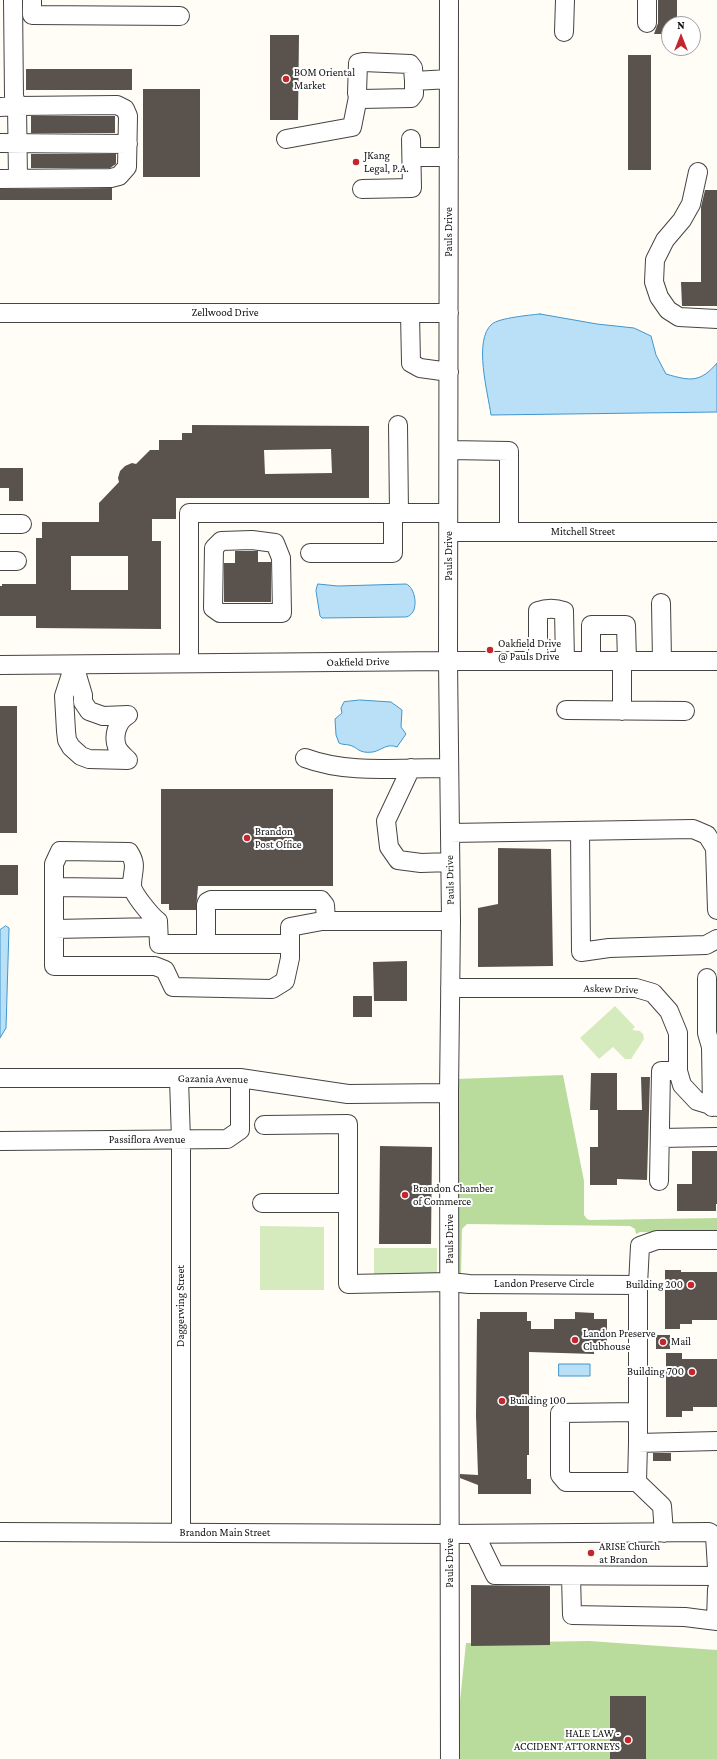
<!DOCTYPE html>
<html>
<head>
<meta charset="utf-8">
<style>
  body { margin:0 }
  #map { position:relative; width:717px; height:1759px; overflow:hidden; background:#fffdf5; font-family:"Crimson Pro",serif }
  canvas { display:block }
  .north { position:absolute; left:661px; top:16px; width:40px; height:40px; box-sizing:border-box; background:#fff; border:1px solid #a0a0a0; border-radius:50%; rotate:0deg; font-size:11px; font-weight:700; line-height:16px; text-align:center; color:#111 }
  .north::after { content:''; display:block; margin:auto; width:14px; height:18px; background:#c4262e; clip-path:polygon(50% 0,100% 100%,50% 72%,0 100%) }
</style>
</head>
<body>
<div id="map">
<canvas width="717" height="1759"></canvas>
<div class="north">N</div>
</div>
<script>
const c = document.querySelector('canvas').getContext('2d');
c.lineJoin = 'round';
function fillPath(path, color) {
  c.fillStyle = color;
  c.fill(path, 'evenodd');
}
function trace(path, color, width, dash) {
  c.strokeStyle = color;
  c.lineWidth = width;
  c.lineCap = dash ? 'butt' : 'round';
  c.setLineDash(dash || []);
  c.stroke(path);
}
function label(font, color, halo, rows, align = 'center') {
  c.font = font + ' "Crimson Pro",serif';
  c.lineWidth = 4;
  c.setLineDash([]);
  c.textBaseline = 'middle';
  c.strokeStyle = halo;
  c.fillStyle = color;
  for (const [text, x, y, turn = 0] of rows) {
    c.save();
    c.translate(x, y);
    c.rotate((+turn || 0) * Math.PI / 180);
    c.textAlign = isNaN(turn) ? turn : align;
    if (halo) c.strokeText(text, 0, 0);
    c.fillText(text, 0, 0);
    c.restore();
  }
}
const green = new Path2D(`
  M615,1006L635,1027L632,1030L640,1031L643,1034L644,1039L631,1059H625L613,1047L599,1059L580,1038Z
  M260,1226L324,1227V1290H260Z
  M374,1248H437V1280H374Z`);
const forest = new Path2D(`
  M563,1075L584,1181V1215L587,1219L590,1220L717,1218V1234L640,1232L636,1234L635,1229L630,1226L467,1224L462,1229L461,1275L457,1274L456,1079Z
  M589,1641L717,1650V1759H454L466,1643Z`);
const water = new Path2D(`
  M540,314L597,324L634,328L651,336L656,355L666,374C690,381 700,383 717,363V412L491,415C488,393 473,340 492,324C499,318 530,315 540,314Z
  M318,584L338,586L406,584C415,587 419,609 410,615C408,617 406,617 404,617L322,618L320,616L316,591Z
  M360,700L391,702L402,710L401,727L406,734L397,747C387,743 382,750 373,752C358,754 358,747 349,745C345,744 343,745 339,743L336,735L335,719L342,713L341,708L344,702Z
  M6,926L9,928L6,1028L0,1038V930Z
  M559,1364H590V1376H559Z`);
const building = new Path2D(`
  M658,0H677V24H669V34H654L658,23Z
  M270,35H299L298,120H270Z
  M628,55H651V170H628Z
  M26,69H132V90H26Z
  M143,89H200V177H143Z
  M31,116H115V133H31Z
  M31,154H116V164L110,168H31Z
  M112,188V200H0V189Z
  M705,190H717V306H682L681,282H701V207Z
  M192,425L369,426V498H176V519H152V541H161V629L36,628V616H0V586H2V584H36V538H42V522H99V503L119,482L118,478L120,471L125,466L132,463L136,464L150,450H159V440H182V433H192ZM331,449L332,473L265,474L264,450ZM71,556H128V590H71Z
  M0,468H23V501H9V488H0Z
  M235,551H258V562H271V602H224V563H235Z
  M0,706H17V833H0Z
  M161,789H333V886H198L196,910H169V904H161Z
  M498,848L551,849L553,966L478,967V908L498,904Z
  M0,865H18V895H0Z
  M407,961V1001H374L373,962Z
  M353,996H372V1017H353Z
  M591,1073H617V1110H642L641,1077H650L647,1180L617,1179V1185H590V1147H598V1110H590Z
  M380,1146L432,1147L431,1244H379Z
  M692,1151H717V1204H716V1211H677V1184H692Z
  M665,1270H681V1272H717V1320H692V1324H680V1329H665Z
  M480,1312H527V1321H531V1329H554V1319H575V1312L594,1313V1319H607V1348H594V1354L529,1352V1455H527V1479H531V1494H478V1485L460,1478V1474L478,1475L476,1416L477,1319H480Z
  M656,1335H670V1349H656Z
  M666,1353H682V1359H717V1407H693V1411H682V1417H666Z
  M653,1453H671V1461H653Z
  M471,1585L550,1586V1645L471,1646Z
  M610,1696H646V1759H610Z`);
const minor = new Path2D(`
  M32,0V15L180,16
  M449,0L448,661L451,921L449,1093L450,1759
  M647,23V0
  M564,32L565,0
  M414,81V94L411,98L361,99L358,97L357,93L358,63L363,62L410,64L413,68L414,81L449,79
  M0,107L17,106L18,179
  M286,139L352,127L358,97
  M0,143L128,144
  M412,157H449
  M698,172L691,204L682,220L665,240L655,260L654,282L659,297L668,310L679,317L717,319
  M0,179L111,178L119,176L127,167L128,116L125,109L117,105L17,106L14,96L13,0
  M362,189L412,188L411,139
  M0,313H449
  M410,313L411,363L420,368L449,372
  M398,425L399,513
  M449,450L509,451V532
  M0,524H22
  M449,532H717
  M252,540L275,543L281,558L282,613H220L213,608L214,548L221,541Z
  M310,553H393V513
  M0,561H17
  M661,603L662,661
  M538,661V611C547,608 555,608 564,611L565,661
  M591,661V625H626L627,661
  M622,661V711
  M189,663V513H448
  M0,665L448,661H717
  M566,710L685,711
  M305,758C351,775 401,767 449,768
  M128,760L89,759L81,756L71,747L67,740L66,731L64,696L74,665L83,695V702L89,711L103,716L128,715
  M128,760C124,756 119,752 117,747C113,736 117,721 128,715
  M411,768L386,821L389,847L398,860L421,863L450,862
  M580,831L581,952L609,948L706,945L717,939
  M450,833L693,829L707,835L715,848L717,910
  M54,887L132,888
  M54,929L158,927
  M206,944V905L207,902L211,900H321L325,905L326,921
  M290,944H159L158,921C152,917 132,893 132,886C132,870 138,866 129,852L60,851L54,864V966H155L165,970L173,987L272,989L285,981L290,958V927L322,921H451
  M707,978V1033L711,1047L712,1107
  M450,988H636L653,993L669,1011L678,1033V1071L682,1085L697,1101L717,1107
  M0,1078H240L348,1094L449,1093
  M179,1079L181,1140V1533
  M264,1125L348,1124V1284L450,1282L469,1284L638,1285L640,1246L657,1240H717
  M660,1138L717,1137
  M0,1141L227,1139L240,1130V1078
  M659,1181L661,1071H678
  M262,1203H348
  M638,1285V1443L717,1441
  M638,1412L560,1413V1475L566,1482H637L662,1506L664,1533
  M637,1482L638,1443
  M0,1532L450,1534L709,1532L715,1536L717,1568
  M475,1534L495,1575L717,1576
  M571,1576L572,1615L685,1617L717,1621
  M716,1621L717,1589`);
const markers = [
  [286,79,4,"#c4262e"],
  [356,162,4,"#c4262e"],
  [490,650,4,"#c4262e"],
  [247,838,4,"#c4262e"],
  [405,1195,4,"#c4262e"],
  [691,1285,4,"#c4262e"],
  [575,1340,4,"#c4262e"],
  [663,1342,4,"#c4262e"],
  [692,1372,4,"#c4262e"],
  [502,1401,4,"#c4262e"],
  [591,1553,4,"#c4262e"],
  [628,1740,4,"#c4262e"]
];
const poiNames = [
  ["BOM Oriental",294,73],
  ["Market",294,86],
  ["JKang",364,156],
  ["Legal, P.A.",364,169],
  ["Oakfield Drive",498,644],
  ["@ Pauls Drive",498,657],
  ["Brandon",255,832],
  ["Post Office",255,845],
  ["Brandon Chamber",413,1189],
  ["of Commerce",413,1202],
  ["Building 200",683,1285,"right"],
  ["Landon Preserve",583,1334],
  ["Clubhouse",583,1347],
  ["Mail",671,1342],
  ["Building 700",684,1372,"right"],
  ["Building 100",510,1401],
  ["ARISE Church",599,1547],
  ["at Brandon",599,1560],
  ["HALE LAW -",620,1734,"right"],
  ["ACCIDENT ATTORNEYS",620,1747,"right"]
];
const streetNames = [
  ["Pauls Drive",449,232,-90],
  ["Zellwood Drive",225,313],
  ["Mitchell Street",583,532],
  ["Pauls Drive",449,556,-90],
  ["Oakfield Drive",358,662,-1],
  ["Pauls Drive",450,880,-91],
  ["Askew Drive",611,989,2],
  ["Gazania Avenue",213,1079,1],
  ["Passiflora Avenue",147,1140],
  ["Pauls Drive",450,1239,-90],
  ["Landon Preserve Circle",544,1284],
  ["Daggerwing Street",181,1306,-90],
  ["Brandon Main Street",225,1533],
  ["Pauls Drive",450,1563,-90]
];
fillPath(green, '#d5ebbd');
fillPath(forest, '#b9dc9c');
fillPath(water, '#b9e0f7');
trace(water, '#3f96cf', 1);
fillPath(building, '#5a524d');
trace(minor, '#444', 20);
trace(minor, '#fff', 18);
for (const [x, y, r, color] of markers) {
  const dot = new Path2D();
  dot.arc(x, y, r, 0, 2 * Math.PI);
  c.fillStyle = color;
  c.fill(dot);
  trace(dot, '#fff', 1.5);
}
label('11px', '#111', '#fff', poiNames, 'left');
label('11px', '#111', '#fff', streetNames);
</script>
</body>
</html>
